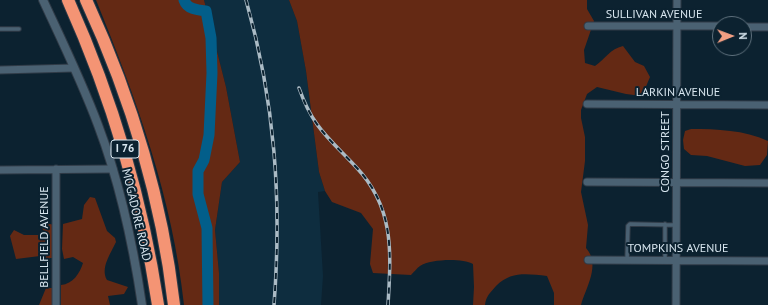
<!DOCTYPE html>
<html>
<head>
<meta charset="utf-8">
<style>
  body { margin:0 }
  #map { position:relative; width:768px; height:305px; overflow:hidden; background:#0c2230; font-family:"PT Sans",sans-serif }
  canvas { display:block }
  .north { position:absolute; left:712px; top:16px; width:40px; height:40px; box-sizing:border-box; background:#0c2230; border:1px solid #5e707c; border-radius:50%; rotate:89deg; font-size:11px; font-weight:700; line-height:16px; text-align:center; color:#d8e6ef }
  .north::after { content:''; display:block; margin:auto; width:14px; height:18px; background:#f39f83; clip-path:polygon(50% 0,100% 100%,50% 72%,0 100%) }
</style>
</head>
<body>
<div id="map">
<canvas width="768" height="305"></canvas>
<div class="north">N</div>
</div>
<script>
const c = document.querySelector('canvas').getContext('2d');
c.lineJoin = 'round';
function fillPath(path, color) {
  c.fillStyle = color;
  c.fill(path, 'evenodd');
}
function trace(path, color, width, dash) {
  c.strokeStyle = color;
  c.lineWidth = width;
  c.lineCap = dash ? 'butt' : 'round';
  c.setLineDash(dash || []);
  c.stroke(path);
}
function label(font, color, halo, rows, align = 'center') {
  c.font = font + ' "PT Sans",sans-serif';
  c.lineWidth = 4;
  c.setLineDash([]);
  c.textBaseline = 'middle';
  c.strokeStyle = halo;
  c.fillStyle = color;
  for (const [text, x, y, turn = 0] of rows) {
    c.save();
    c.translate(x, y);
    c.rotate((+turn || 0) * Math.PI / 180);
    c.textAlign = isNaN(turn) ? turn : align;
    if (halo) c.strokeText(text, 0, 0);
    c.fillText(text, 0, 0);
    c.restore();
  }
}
const built = new Path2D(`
  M204,0H289L297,21L306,71L319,172L325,191L318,192L323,276L321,305H219V273L215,230L222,182L240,162L226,87Z`);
const green = new Path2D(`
  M96,0H204L226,87L240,162L222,182L215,230L219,273V305H184C173,199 136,98 96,0Z
  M289,0H587V9L594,21L584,50L585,63L595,66C606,58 610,49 623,46L635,62L644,66L650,77L642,96L626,94L597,87L587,94L581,110V118L585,137V161L581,192L588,225L586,248C601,265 586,287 581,305H554V293L547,276C527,274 511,271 496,286C490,293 486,296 485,305H473L474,287L473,264C462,258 431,259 420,266C417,268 414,272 411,275L373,273L370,264L373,229L361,213L332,202L325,191L319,172L306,71L297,21Z
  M691,129C717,129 744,130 768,141L767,155L760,165L745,166L707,156L691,155L684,149L683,140L685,131Z
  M90,197L95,198L107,231L115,238L116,242C111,253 100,268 107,280L128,287L124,294L108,296L110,305H61V285C73,284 80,273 83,263L73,257L64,259L62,249L63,224L82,219L84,205Z
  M46,223L54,225V258H50L45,263L41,262L40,256L16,259L10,236L14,230L24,235H40L44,232L41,225Z
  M46,288H52L54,305H39Z`);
const river = new Path2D(`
  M184,0C187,9 197,10 206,11L211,38L212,73L209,135L204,160L198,171V194L207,228L208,305`);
const service = new Path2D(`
  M0,29H19
  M627,260L628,226L630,224L677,225
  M665,260V224`);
const minor = new Path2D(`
  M588,26H720
  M744,27H768
  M0,70L74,68
  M587,104L768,105
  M56,169V305
  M0,170L113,169
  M587,182L768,183
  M588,260L768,261
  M676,305L677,0`);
const tertiary = new Path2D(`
  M43,0C62,41 82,82 98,125C120,183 133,244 142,305`);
const motorway = new Path2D(`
  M68,0C112,98 142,198 158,305
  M86,0C130,95 162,200 174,305`);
const rail = new Path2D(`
  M246,0C275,102 282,199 274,305
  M299,88C313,128 329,138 356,167C395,208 391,253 388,305`);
const shields = [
  [125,149,28]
];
const shieldNames = [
  ["I 76",125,149]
];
const streetNames = [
  ["SULLIVAN AVENUE",654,15],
  ["LARKIN AVENUE",678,93],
  ["CONGO STREET",666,152,-90],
  ["MOGADORE ROAD",136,215,77],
  ["BELLFIELD AVENUE",45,237,-90],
  ["TOMPKINS AVENUE",678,249]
];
fillPath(built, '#0e2d3f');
fillPath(green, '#642914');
trace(river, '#025e8a', 11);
trace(service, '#303b47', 5.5);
trace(minor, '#303b47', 9);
trace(tertiary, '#303b47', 10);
trace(motorway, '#303b47', 14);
trace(service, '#4a6172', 3.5);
trace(minor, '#4a6172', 7);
trace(tertiary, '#4a6172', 8);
trace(motorway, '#f49474', 12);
trace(rail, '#abbbc5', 3.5);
trace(rail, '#0c2230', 2, [6]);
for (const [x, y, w] of shields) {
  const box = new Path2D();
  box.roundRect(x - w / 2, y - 9, w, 18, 3);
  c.fillStyle = '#0c2230';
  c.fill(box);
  trace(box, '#d8e6ef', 1);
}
label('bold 11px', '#d8e6ef', null, shieldNames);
label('12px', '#d8e6ef', '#0c2230', streetNames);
</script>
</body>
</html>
